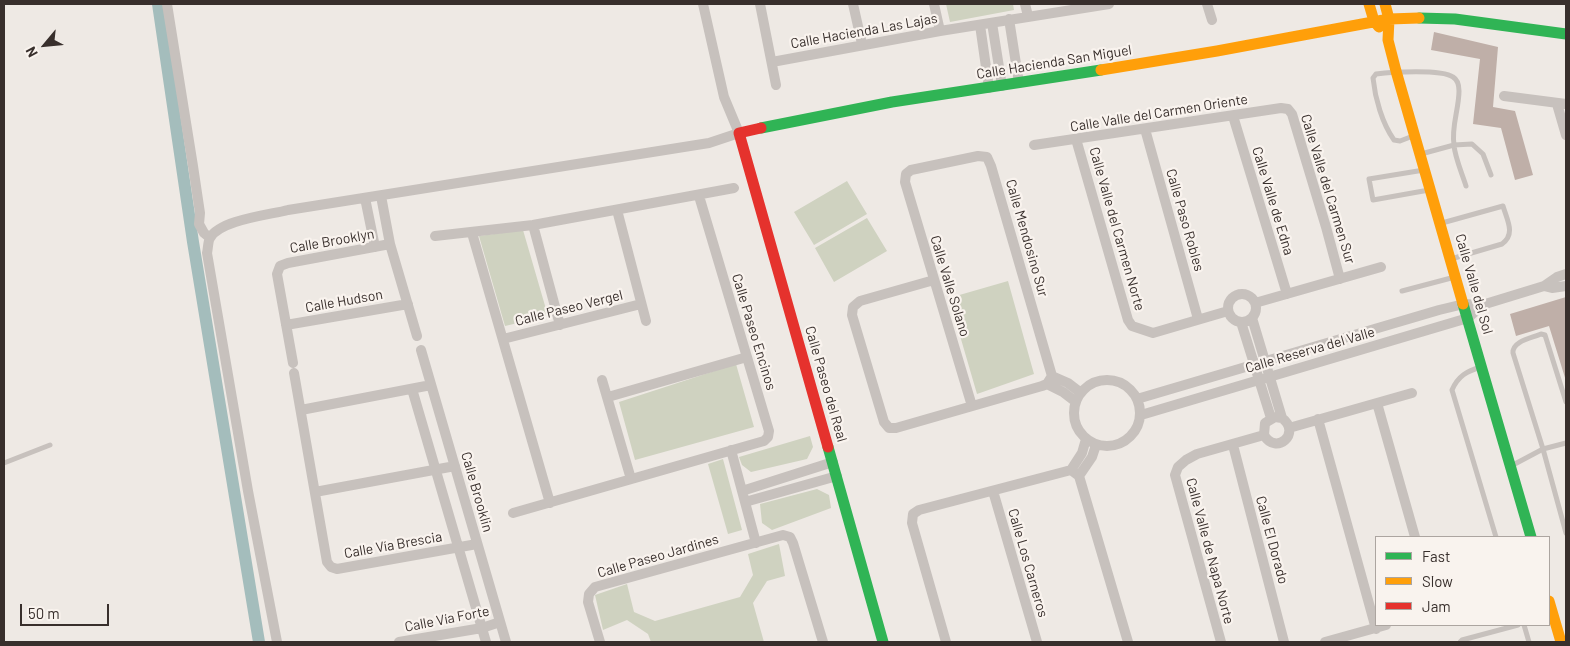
<!DOCTYPE html>
<html>
<head>
<meta charset="utf-8">
<style>
  body { margin:0 }
  #map { position:relative; width:1570px; height:646px; overflow:hidden; background:#eee9e4; font-family:Barlow,sans-serif }
  canvas { display:block }
  .frame { position:absolute; inset:0; border:5px solid #382f2c; pointer-events:none }
  .legend { position:absolute; left:1375px; top:536px; width:175px; height:90px; box-sizing:border-box; background:#f9f3ee; border:1px solid #aca5a0; margin:0; padding:6px 9px; list-style:none; font-size:15px; color:#382f2c }
  .legend li { display:flex; align-items:center; gap:10px; height:25px }
  .legend b { width:25px; border:1px solid #aca5a0 }
  .north { position:absolute; left:20px; top:20px; width:50px; height:50px; -webkit-text-stroke:4px #f9f3ee; paint-order:stroke; rotate:242deg; font-size:14px; font-weight:700; line-height:20px; text-align:center; color:#382f2c }
  .north::after { content:''; display:block; margin:auto; width:18px; height:22px; background:#382f2c; clip-path:polygon(50% 0,100% 100%,50% 72%,0 100%) }
  .scale { position:absolute; left:20px; top:604px; width:89px; height:22px; box-sizing:border-box; border:2px solid #382f2c; border-top:0; padding-left:6px; font-size:15px; line-height:18px; white-space:nowrap; color:#382f2c; -webkit-text-stroke:4px #f9f3ee; paint-order:stroke }
</style>
</head>
<body>
<div id="map">
<canvas width="1570" height="646"></canvas>
<div class="frame"></div>
<ul class="legend">
<li><b style="height:6px;background:#30b455"></b>Fast</li>
<li><b style="height:6px;background:#ff9f0a"></b>Slow</li>
<li><b style="height:6px;background:#e5322d"></b>Jam</li>
</ul>
<div class="north">N</div>
<div class="scale">50 m</div>
</div>
<script>
const c = document.querySelector('canvas').getContext('2d');
c.lineJoin = 'round';
function fillPath(path, color) {
  c.fillStyle = color;
  c.fill(path, 'evenodd');
}
function trace(path, color, width, dash) {
  c.strokeStyle = color;
  c.lineWidth = width;
  c.lineCap = dash ? 'butt' : 'round';
  c.setLineDash(dash || []);
  c.stroke(path);
}
function label(font, color, halo, rows, align = 'center') {
  c.font = font + ' Barlow,sans-serif';
  c.lineWidth = 4.5;
  c.setLineDash([]);
  c.textBaseline = 'middle';
  c.strokeStyle = halo;
  c.fillStyle = color;
  for (const [text, x, y, turn = 0] of rows) {
    c.save();
    c.translate(x, y);
    c.rotate((+turn || 0) * Math.PI / 180);
    c.textAlign = isNaN(turn) ? turn : align;
    if (halo) c.strokeText(text, 0, 0);
    c.fillText(text, 0, 0);
    c.restore();
  }
}
const green = new Path2D(`
  M946,4H1013L1014,10L950,22Z
  M847,181L867,214L814,245L794,212Z
  M867,218L887,251L834,282L815,248Z
  M523,230L548,316L505,326L479,236Z
  M1008,281L1034,374L977,394L949,298Z
  M736,364L754,427L635,460L619,402Z
  M810,436L813,447L807,459L751,472L742,465L739,457Z
  M723,459L742,530L728,534L708,464Z
  M817,489L829,495L831,508L772,530L762,523L760,504Z
  M779,544L785,576L767,581L753,603L764,642H651L648,634L627,620L603,630L595,595L627,584L634,612L655,621L740,597L753,575L748,554Z`);
const canal = new Path2D(`
  M158,4L193,242L259,642`);
const building = new Path2D(`
  M1434,32L1498,47L1493,107L1515,111L1533,175L1515,180L1501,128L1473,124L1480,59L1431,50Z
  M1566,297V381L1549,326L1516,336L1510,314Z`);
const lane = new Path2D(`
  M1413,136L1400,141L1394,140C1382,123 1375,98 1373,78L1376,74C1391,72 1442,69 1453,77C1458,80 1459,85 1459,91C1459,109 1451,127 1454,145C1455,158 1462,173 1466,186
  M1421,154L1454,145L1472,144L1483,154L1491,175
  M1424,170L1369,179L1373,200L1429,190
  M1442,223L1503,206C1507,220 1516,234 1502,244L1451,259
  M1402,291L1455,277
  M1481,367C1467,371 1458,376 1452,390L1496,537
  M1566,402L1545,335L1541,334C1532,338 1512,341 1513,353L1543,449L1566,533
  M4,463L50,445
  M1511,466L1543,449L1566,443
  M1524,625L1529,642
  M1460,642L1462,640L1518,625`);
const street = new Path2D(`
  M167,4L193,166L200,213L199,224L204,233L210,238
  M760,4L776,85
  M853,4L862,44
  M934,4L940,31
  M1025,4L1028,16
  M1207,4L1212,20
  M1009,19L1019,83
  M992,23L1002,86
  M980,25L989,88
  M772,62L940,31L1109,4
  M1504,96L1566,104
  M1557,104L1566,135
  M1233,116L1287,294
  M1145,129L1198,319
  M1076,139L1128,320L1132,326L1153,333L1228,311
  M1034,145L1281,108L1288,109L1292,114L1326,227L1340,279
  M381,196L390,244L417,336
  M365,198L375,247
  M617,210L646,321
  M533,225L560,325
  M472,233L550,503
  M435,236L533,225L734,188
  M934,280L860,301L853,307L852,315L884,422L889,428H896L1042,386L1047,384L1052,376
  M1544,286L1552,288L1566,286
  M1228 308a14 14 0 1 1 28 0a14 14 0 1 1-28 0Z
  M1255,303L1381,267
  M1252,318L1282,418C1302,433 1276,456 1264,435L1265,423L1275,417L1282,418
  M1241,322L1271,418
  M286,325L408,304
  M503,339L641,304
  M421,350L506,642
  M293,363L277,274L280,266L288,263L390,244
  M294,373L327,562L331,567L337,569L477,544
  M1074 413a33 33 0 1 1 66 0a33 33 0 1 1-66 0Z
  M602,380L631,479
  M1047,384L1063,392L1076,402
  M412,389L486,642
  M608,397L747,357
  M1137,399L1439,310L1464,304L1482,305L1544,286L1557,277L1566,274
  M1377,403L1415,537
  M972,406L905,182L906,174L911,170L978,156L987,157L991,166L1052,376L1068,383L1081,393
  M301,410L431,385
  M1141,415L1468,318L1482,305
  M1318,419L1376,629
  M1289,428L1412,393
  M1233,445L1284,642
  M731,450L756,543
  M1071,470L1082,453L1086,439
  M1079,476L1128,642
  M1079,476L1092,457L1096,445
  M742,491L833,462
  M993,491L1037,642
  M315,492L455,466
  M745,502L837,476
  M513,513L764,441L768,437L769,431L699,196
  M277,642L248,491L207,253C208,249 208,241 210,238C220,220 269,215 288,210L709,143L739,133L724,97L703,4
  M399,642L482,628L500,622
  M600,642L588,602L589,594L595,587L783,535L790,537L793,543L823,642
  M946,642L912,523L913,514L919,510L1071,470L1079,476
  M1221,642L1175,475L1178,467L1186,460L1197,454L1264,435
  M1325,642L1386,625`);
const fast = new Path2D(`
  M1419,18L1455,19L1566,34
  M761,128L892,102L1101,70
  M1463,304L1531,537
  M828,447L883,642`);
const slow = new Path2D(`
  M1369,4L1374,21L1379,27
  M1385,4L1389,19L1388,40L1396,71L1463,304
  M1101,70L1217,51L1389,19L1419,18
  M1549,601L1561,642`);
const jam = new Path2D(`
  M761,128L739,133L828,447`);
const streetNames = [
  ["Calle Hacienda Las Lajas",864,31,-10],
  ["Calle Hacienda San Miguel",1054,62,-9],
  ["Calle Valle del Carmen Oriente",1159,113,-9],
  ["Calle Valle del Carmen Sur",1328,189,73],
  ["Calle Valle de Edna",1273,201,73],
  ["Calle Paso Robles",1185,220,74],
  ["Calle Valle del Carmen Norte",1117,229,74],
  ["Calle Mendosino Sur",1027,238,74],
  ["Calle Brooklyn",332,241,-10],
  ["Calle Valle del Sol",1474,284,74],
  ["Calle Valle Solano",950,286,73],
  ["Calle Hudson",344,301,-10],
  ["Calle Paseo Vergel",569,308,-14],
  ["Calle Paseo Encinos",754,332,73],
  ["Calle Reserva del Valle",1310,350,-16],
  ["Calle Paseo del Real",826,384,74],
  ["Calle Brooklin",477,492,74],
  ["Calle El Dorado",1272,540,75],
  ["Calle Vía Brescia",393,545,-10],
  ["Calle Valle de Napa Norte",1210,551,75],
  ["Calle Paseo Jardines",658,556,-16],
  ["Calle Los Carneros",1028,563,74],
  ["Calle Vía Forte",447,619,-11]
];
fillPath(green, '#cfd2c0');
trace(canal, '#a4bdbc', 12);
fillPath(building, '#bfafa8');
trace(lane, '#c7c1bd', 5);
trace(street, '#c7c1bd', 10);
trace(fast, '#30b455', 11);
trace(slow, '#ff9f0a', 11);
trace(jam, '#e5322d', 11);
label('14px', '#382f2c', '#f9f3ee', streetNames);
</script>
</body>
</html>
